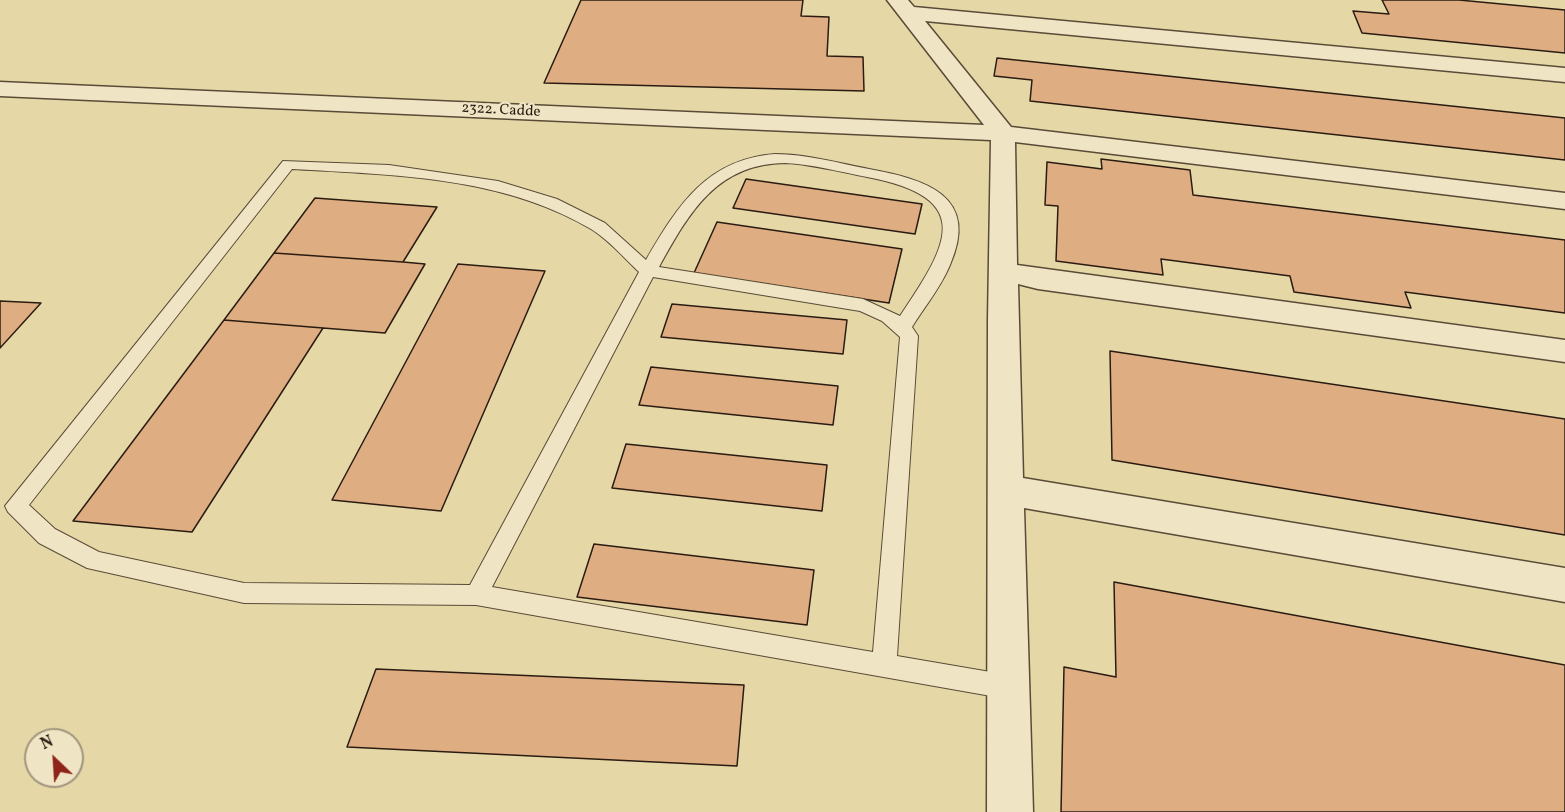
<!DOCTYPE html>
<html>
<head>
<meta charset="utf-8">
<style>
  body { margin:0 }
  #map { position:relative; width:1565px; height:812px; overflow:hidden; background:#e6d7a6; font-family:Vollkorn,serif }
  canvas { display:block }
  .north { position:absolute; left:24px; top:728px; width:60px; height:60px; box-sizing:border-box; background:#efe5c5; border:2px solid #a0957d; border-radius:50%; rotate:335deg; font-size:16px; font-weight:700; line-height:24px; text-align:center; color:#2a1c12 }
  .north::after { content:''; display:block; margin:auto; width:21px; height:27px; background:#8f2418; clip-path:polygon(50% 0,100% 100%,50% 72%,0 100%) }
</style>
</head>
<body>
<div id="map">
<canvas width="1565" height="812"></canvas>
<div class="north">N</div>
</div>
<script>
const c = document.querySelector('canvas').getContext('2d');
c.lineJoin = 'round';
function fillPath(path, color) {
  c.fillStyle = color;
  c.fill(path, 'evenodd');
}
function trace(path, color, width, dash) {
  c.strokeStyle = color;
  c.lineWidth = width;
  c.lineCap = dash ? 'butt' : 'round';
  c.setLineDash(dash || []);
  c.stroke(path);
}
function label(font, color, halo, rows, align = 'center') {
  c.font = font + ' Vollkorn,serif';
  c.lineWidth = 4.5;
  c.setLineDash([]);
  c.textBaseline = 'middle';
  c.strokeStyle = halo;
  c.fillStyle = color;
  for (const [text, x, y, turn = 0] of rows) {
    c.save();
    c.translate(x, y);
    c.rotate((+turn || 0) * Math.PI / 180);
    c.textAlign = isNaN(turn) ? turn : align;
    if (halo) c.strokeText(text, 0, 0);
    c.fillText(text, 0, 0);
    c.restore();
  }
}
const building = new Path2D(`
  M581,0H803L801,16L829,17L827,56L863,57L864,91L544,83Z
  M1382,0H1459L1565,10V53L1362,33L1353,11L1389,14Z
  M997,58L1565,118V160L1030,101L1032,80L994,76Z
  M1101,159L1190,170L1193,195L1565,240V313L1405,292L1411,308L1294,292L1290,276L1161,259L1163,275L1056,261L1058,206L1045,205L1047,162L1102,169Z
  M746,179L922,204L915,234L733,208Z
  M315,198L437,207L403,262L274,253Z
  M717,222L902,249L889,303L694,273Z
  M274,253L403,262L425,264L385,333L224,320Z
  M458,264L545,271L441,511L332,500Z
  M0,301L41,303L0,348Z
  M672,304L847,320L843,354L661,337Z
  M224,320L323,328L192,532L73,521Z
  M1110,351L1565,419V535L1112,460Z
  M651,367L838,386L833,425L639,405Z
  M626,444L827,465L822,511L612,488Z
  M594,544L814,570L807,625L577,597Z
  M1114,582L1565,665V812H1061L1064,667L1116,677Z
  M376,669L744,685L737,766L347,747Z`);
const service = new Path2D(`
  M775,154C806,154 838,163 869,169C924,179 981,195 950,265C941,287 925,306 912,327L918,336L897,656L1008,675L1017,679L1020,687L1017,695L1008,699L476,605L244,603L87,568L39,543L8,512L5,506L283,161L389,165L498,181L557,199L605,223L646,260C678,205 707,159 775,154ZM785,163C812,164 840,172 867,177C977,198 948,245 900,316L863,299L659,267C689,213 716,164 785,163ZM292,169C394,175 501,176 591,229C609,240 624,258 639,272L470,585L244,583L99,552L55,529L29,505ZM653,277L860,311L882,321L900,337L873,652L492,587Z`);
const minor = new Path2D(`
  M887,0H908L914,7L1565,68V82L925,21L1011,127L1565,193V209L1015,142L1017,265L1565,340V362L1038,289L1018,284L1023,478L1565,568V602L1024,508L1033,812H987L988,319L991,140L0,96V82L984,125Z`);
const farStreetnames = [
  ["2322. Cadde",501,111,3]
];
fillPath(building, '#dfad82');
trace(building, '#2a1c12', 1.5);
trace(service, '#594b37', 2);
trace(minor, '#594b37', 3);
fillPath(service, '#efe5c5');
fillPath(minor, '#efe5c5');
label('15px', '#2a1c12', '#efe5c5', farStreetnames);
</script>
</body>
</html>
